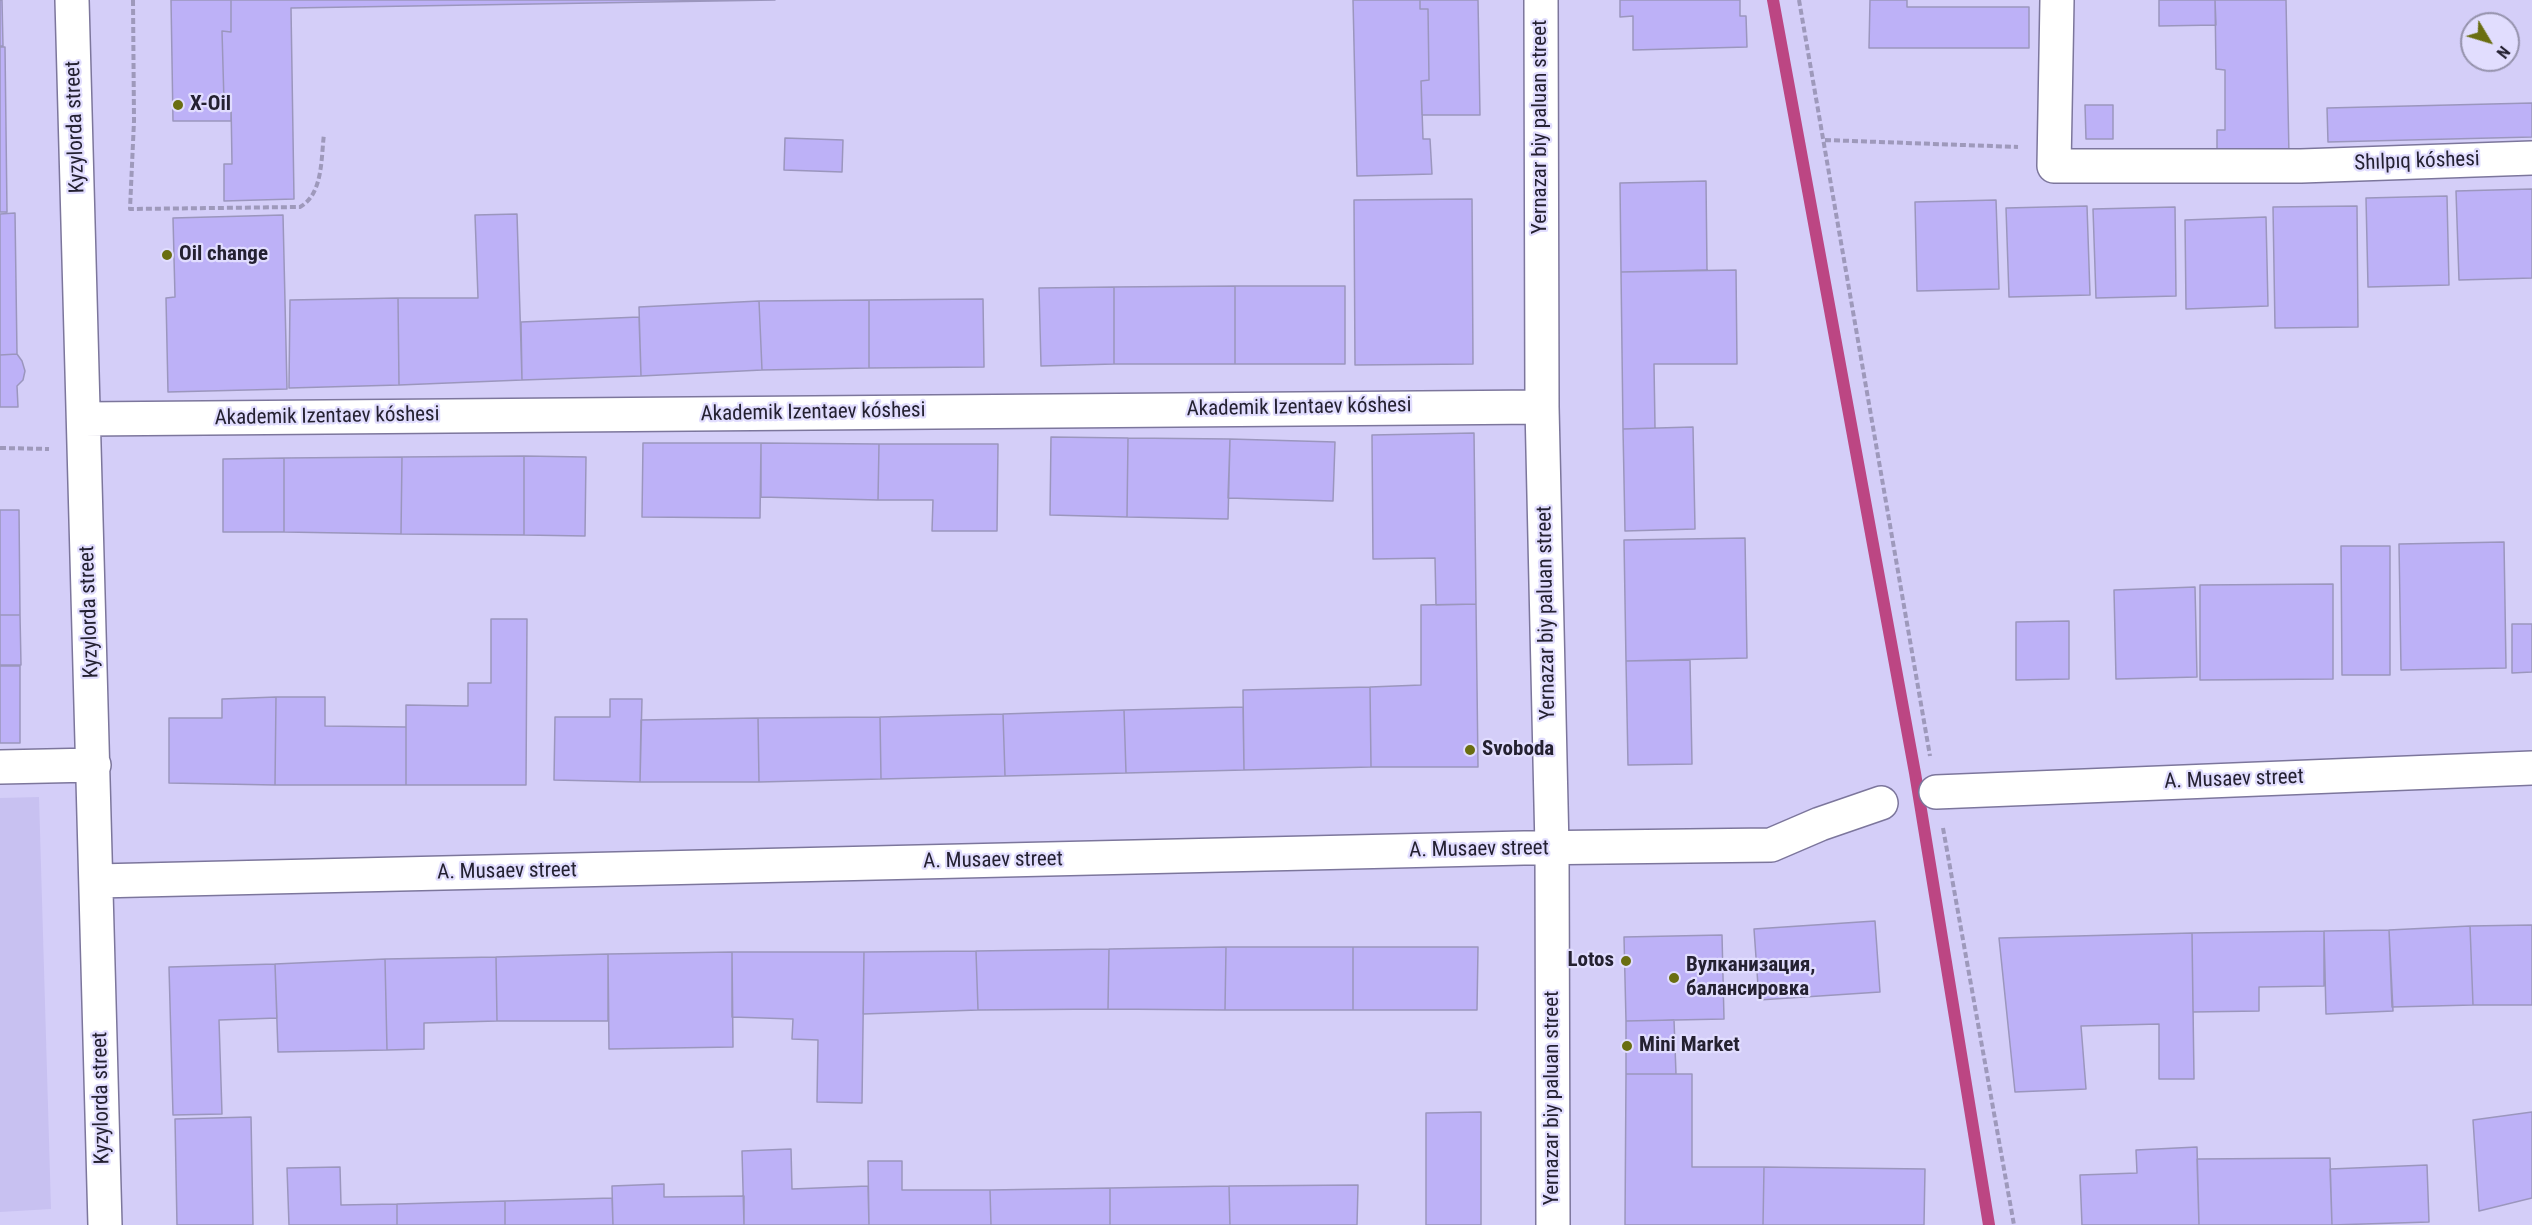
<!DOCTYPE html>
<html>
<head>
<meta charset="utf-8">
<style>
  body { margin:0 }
  #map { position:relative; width:2532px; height:1225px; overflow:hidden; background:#d4cef8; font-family:"Roboto Condensed",sans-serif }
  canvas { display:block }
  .north { position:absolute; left:2460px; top:12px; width:60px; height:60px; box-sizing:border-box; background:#e1ddfe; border:2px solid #9592ac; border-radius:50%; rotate:128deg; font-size:16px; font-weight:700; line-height:24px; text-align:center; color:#242131 }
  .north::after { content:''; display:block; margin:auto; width:21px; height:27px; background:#6a6e11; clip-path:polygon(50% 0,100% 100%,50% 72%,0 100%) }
</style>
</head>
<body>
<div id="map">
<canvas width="2532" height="1225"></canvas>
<div class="north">N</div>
</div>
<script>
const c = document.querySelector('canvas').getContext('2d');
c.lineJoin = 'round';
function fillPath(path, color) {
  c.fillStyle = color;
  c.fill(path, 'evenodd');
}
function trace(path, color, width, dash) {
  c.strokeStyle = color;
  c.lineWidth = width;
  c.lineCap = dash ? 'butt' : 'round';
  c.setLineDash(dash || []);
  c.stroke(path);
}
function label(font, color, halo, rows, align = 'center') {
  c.font = font + ' "Roboto Condensed",sans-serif';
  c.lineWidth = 4.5;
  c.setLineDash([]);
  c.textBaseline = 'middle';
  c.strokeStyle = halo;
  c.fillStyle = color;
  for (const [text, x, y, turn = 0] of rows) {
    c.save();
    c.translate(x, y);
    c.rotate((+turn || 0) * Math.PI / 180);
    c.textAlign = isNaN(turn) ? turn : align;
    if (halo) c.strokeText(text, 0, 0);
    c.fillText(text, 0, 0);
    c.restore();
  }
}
const built = new Path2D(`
  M39,797L51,1209L0,1212V798Z`);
const stream = new Path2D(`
  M1773,0L1915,773L1989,1225`);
const building = new Path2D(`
  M0,0H2L3,46H0Z
  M171,0H231V32L222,31L224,102H231V121H173Z
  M231,0H775L291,8L294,199L224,201V164H232L231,102H224L222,31L231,32Z
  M1353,0H1420V9H1428L1429,80L1421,81L1423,139H1430L1432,174L1357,176Z
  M1420,0H1478L1480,115H1422L1421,81L1429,80L1428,9H1420Z
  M1620,0H1740V16H1746L1747,47L1633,50V16L1620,17Z
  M1870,0H1907V7H2029V48H1869Z
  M2159,0H2215L2216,25L2159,26Z
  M2215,0H2286L2289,156L2217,158V130H2225V70L2216,69Z
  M0,47H5L7,212H0Z
  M2532,103V137L2328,142L2327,108Z
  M2085,105H2113V139H2086Z
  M785,138L843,140L842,172L784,170Z
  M1706,181L1707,270L1621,272L1620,183Z
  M2532,189V278L2459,280L2456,191Z
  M2447,196L2449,285L2368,287L2366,198Z
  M1472,199L1473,364L1355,365L1354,200Z
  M1996,200L1999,289L1917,291L1915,202Z
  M2087,206L2090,295L2009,297L2006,208Z
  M2357,206L2358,327L2275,328L2273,207Z
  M2175,207L2176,296L2096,298L2093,209Z
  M15,213L17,354L0,355V214Z
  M517,214L522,380L399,385L398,298H478L475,215Z
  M283,215L287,389L168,392L166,298L175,297L173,218Z
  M2266,217L2268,306L2186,309L2185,220Z
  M1736,270L1737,364H1654L1655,428L1623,429L1621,272Z
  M1235,286H1345V364H1235Z
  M1235,286V364H1114V287Z
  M1114,287V364L1041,366L1039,288Z
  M398,298L399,385L289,388L290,300Z
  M983,299L984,367L869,368V300Z
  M869,300V368L762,370L759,301Z
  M759,301L762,370L641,376L639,307Z
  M639,317L641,376L522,380L521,322Z
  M17,354L22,361L25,371L23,380L17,386L18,407H0V355Z
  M1693,427L1695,529L1625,531L1623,429Z
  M1474,433L1476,604L1436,605L1435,558L1373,559L1372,435Z
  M1051,437L1128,438L1127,517L1050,515Z
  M1128,438L1230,439L1228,519L1127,517Z
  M1230,439L1335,442L1333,501L1228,498Z
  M643,443H761L760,518L642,517Z
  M761,443L879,444L878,500L761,497Z
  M879,444H998L997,531H932L933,500H878Z
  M524,456L586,457L585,536L524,535Z
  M524,456V535L401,534L402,457Z
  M402,457L401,534L284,532V458Z
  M284,458V532H223V459Z
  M0,510H19L20,615H0Z
  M1745,538L1747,658L1626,661L1624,540Z
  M2504,542L2506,668L2401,670L2399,544Z
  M2341,546H2390V675H2342Z
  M2333,584V679L2200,680V585Z
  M2195,587L2197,677L2116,679L2114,590Z
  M1476,604L1478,767H1371L1370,687L1421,685V605Z
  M0,615H20L21,665H0Z
  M491,619H527L526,785H406V705L468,706V683H491Z
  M2069,621V679L2016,680V622Z
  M2512,624H2532V672L2512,673Z
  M1690,660L1692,764L1628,765L1626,661Z
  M0,666H20V743H0Z
  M1370,687L1371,767L1244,770L1243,690Z
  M276,697H325V726L406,727V785H275Z
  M276,697L275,785L169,783V718H222V699Z
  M610,699H642L640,782L554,780L555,717H610Z
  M1243,707L1244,770L1126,773L1124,710Z
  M1124,710L1126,773L1005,776L1003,714Z
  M1003,714L1005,776L881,779L880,717Z
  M880,717L881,779L759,782L758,718Z
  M758,718L759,782H640L641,720Z
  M1875,921L1880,992L1759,1000L1754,929Z
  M2532,925V1005H2473L2470,926Z
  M2470,926L2473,1005L2392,1007L2389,930Z
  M2389,930L2393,1011L2326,1014L2324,931Z
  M2324,931V986L2259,987V1011L2193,1012L2192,933Z
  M2192,933L2194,1079H2159V1024L2081,1026L2086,1089L2015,1092L1999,938Z
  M1722,935L1724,1019L1626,1021L1624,937Z
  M1226,947H1353V1010H1225Z
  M1226,947L1225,1010L1108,1009L1109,949Z
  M1353,947H1478L1477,1010H1353Z
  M1109,949L1108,1009L978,1010L976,951Z
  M976,951L978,1010L863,1014L864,952Z
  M732,952H864L862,1103L817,1102L818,1040L792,1039L793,1019L732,1017Z
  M732,952L733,1047L609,1049L608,954Z
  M608,954V1021H497L496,957Z
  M496,957L497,1021L424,1023V1049L387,1050L385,959Z
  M385,959L387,1050L278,1052L275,964Z
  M275,964L277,1018L219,1020L222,1114L173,1115L169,967Z
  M1674,1020L1676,1074H1626V1021Z
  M1626,1074H1692V1167H1764L1763,1225H1625Z
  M1481,1112V1225H1426V1113Z
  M2532,1112V1198L2479,1211L2473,1120Z
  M251,1117L253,1225H177L175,1119Z
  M2197,1147L2199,1225H2082L2080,1175L2137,1173L2136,1150Z
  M791,1149L792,1189L868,1186L869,1225H744L742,1151Z
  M2330,1158L2332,1225H2199L2197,1159Z
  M868,1161H902V1190H990L991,1225H869Z
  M2427,1165L2429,1222L2332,1225L2330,1169Z
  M340,1167L341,1205L397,1204V1225H289L287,1168Z
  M1764,1167L1925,1169L1924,1225H1763Z
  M664,1184V1197L744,1196V1225H613L612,1186Z
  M1358,1185L1357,1225H1230L1229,1186Z
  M1229,1186L1230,1225H1110V1188Z
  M1110,1188V1225H991L990,1190Z
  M612,1198L613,1225H505V1201Z
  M505,1201V1225H397V1204Z`);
const path = new Path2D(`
  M133,0L134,121L130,209L300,207C323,194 321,159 324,134
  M1799,0L1930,756
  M1825,140L2018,147
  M0,448L49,449
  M1943,828L2014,1225`);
const minor = new Path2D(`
  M72,0L105,1225
  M1541,0L1542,407L1552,848L1553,1225
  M2057,0L2054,166H2301L2532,158
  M84,419L1542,407
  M0,767L94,765
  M1936,792L2532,768
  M97,881L1524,848L1771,845L1820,824L1881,803`);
const markers = [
  [178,105,6,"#6a6e11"],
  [167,255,6,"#6a6e11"],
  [1470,750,6,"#6a6e11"],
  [1626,961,6,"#6a6e11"],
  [1674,978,6,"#6a6e11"],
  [1627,1046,6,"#6a6e11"]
];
const poiNames = [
  ["X-Oil",190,105],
  ["Oil change",179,255],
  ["Svoboda",1482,750],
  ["Lotos",1614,961,"right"],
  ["Вулканизация,",1686,966],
  ["балансировка",1686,990],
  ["Mini Market",1639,1046]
];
const streetNames = [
  ["Kyzylorda street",76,127,-92],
  ["Yernazar biy paluan street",1541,127,-90],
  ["Shılpıq kóshesi",2417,162,-2],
  ["Akademik Izentaev kóshesi",1299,408,-1],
  ["Akademik Izentaev kóshesi",813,413,-1],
  ["Akademik Izentaev kóshesi",327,417,-1],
  ["Kyzylorda street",90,612,-92],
  ["Yernazar biy paluan street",1547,613,-91],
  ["A. Musaev street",2234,780,-2],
  ["A. Musaev street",1479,850,-1],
  ["A. Musaev street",993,861,-1],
  ["A. Musaev street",507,872,-1],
  ["Kyzylorda street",102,1098,-91],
  ["Yernazar biy paluan street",1553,1098,-90]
];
fillPath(built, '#c8c1f1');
trace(stream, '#bc4683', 12);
fillPath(building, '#bdb1f7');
trace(building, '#9b96bd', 1.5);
trace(minor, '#7c769c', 36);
trace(path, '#9e99bb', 4, [6, 3]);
trace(minor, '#fff', 33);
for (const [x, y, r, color] of markers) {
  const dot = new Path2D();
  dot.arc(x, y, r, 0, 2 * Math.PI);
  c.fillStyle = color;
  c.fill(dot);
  trace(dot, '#e1ddfe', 2);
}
label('bold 21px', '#242131', '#e1ddfe', poiNames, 'left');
label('21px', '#242131', '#e1ddfe', streetNames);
</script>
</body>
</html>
